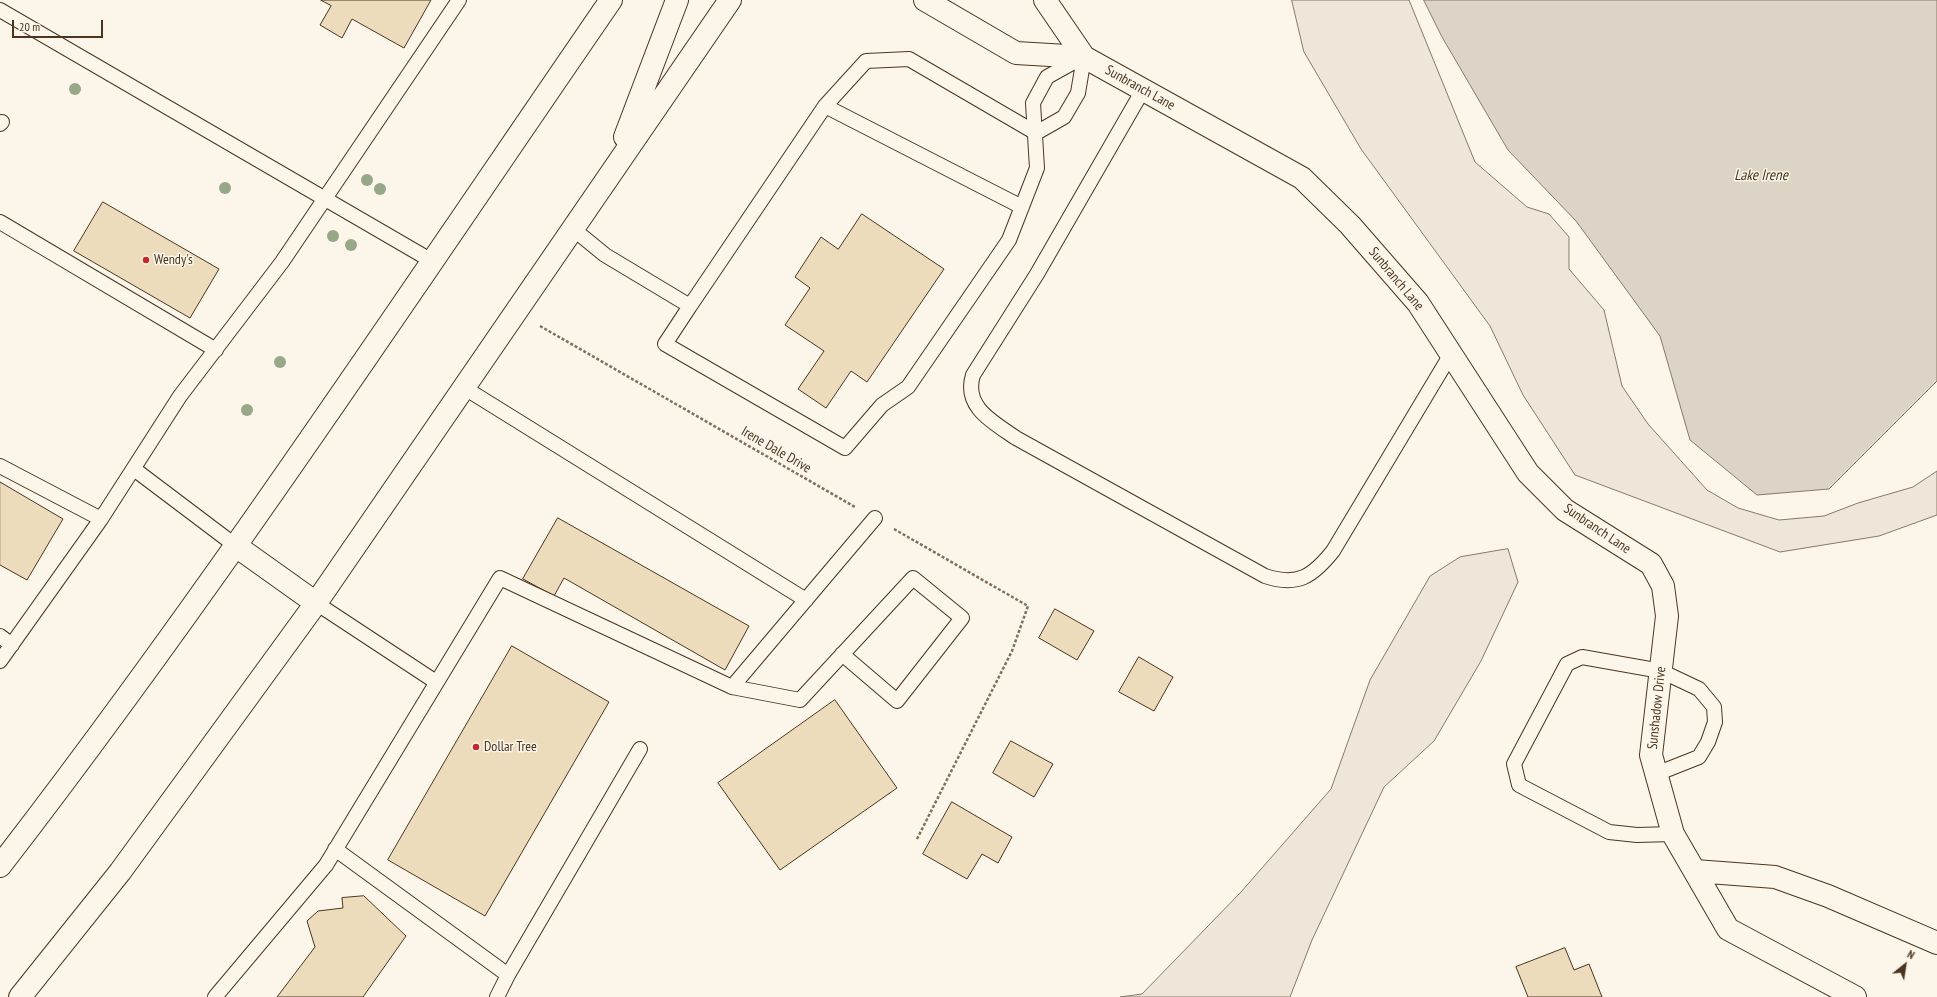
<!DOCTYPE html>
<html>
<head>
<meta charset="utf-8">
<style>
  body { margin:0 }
  #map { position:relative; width:1937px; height:997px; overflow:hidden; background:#fbf6e9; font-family:"PT Sans Narrow",sans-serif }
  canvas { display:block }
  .north { position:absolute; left:1885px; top:945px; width:40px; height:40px; -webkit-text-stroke:3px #fbf6e9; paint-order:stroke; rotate:30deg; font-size:11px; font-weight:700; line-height:16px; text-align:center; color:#4a3520 }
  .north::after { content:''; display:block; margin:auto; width:14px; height:18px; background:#4a3520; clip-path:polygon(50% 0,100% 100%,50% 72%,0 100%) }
  .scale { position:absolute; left:12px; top:20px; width:91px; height:18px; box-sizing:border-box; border:2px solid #4a3520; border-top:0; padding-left:5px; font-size:12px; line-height:14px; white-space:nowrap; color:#4a3520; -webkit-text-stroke:3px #fbf6e9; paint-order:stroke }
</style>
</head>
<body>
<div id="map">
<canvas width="1937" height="997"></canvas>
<div class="north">N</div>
<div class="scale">20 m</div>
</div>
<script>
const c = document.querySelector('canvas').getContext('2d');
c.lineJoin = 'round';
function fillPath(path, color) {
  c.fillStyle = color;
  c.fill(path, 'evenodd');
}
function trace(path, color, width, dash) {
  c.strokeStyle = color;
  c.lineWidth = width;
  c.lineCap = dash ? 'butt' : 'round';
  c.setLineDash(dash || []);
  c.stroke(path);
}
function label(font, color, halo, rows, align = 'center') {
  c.font = font + ' "PT Sans Narrow",sans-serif';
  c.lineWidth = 3;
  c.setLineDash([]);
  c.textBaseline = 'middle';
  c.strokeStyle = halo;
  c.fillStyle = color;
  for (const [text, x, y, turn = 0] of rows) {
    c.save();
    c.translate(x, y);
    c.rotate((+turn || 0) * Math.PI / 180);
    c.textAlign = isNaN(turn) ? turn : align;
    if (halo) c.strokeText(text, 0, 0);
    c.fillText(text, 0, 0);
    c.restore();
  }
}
const green = new Path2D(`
  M1292,0H1409L1475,162L1527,207L1549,214L1569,237V269L1604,310L1622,386L1648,424L1707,490L1738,508L1779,520L1824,516L1858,503L1913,487L1937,471V515L1879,536L1780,552L1575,475L1523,395L1490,326L1361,149L1304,52Z
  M1508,549L1518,582L1481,661L1434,741L1384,787L1312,940L1290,997H1120L1142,994L1241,892L1331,789L1370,680L1430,576L1460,557Z`);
const water = new Path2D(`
  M1424,0H1937V381L1829,489L1757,495L1690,440L1660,336L1576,221L1508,150L1442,37Z`);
const building = new Path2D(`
  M321,0H431L404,48L352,19L342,38L320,25L331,6Z
  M103,202L219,269L190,318L74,251Z
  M862,214L944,269L867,382L851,371L826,408L798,389L824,351L785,325L810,288L795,277L821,237L838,249Z
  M0,482L63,519L27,580L0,565Z
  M558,518L749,626L725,670L564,578L554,596L523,579Z
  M1055,609L1094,631L1077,660L1039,638Z
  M512,646L609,702L485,916L388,860Z
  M1139,657L1173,677L1154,711L1119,692Z
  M835,700L897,788L780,870L718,783Z
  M1011,741L1053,764L1034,797L993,773Z
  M952,802L1012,837L998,863L982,854L967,879L923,854Z
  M364,896L406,936L363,997H277L315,947L307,921L318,911L343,908L342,898Z
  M1565,948L1574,970L1589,964L1602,997H1528L1516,967Z`);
const path = new Path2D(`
  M540,326L855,507
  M894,529L1028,606L1012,651L917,839`);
const service = new Path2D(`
  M0,10L432,261
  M1143,90L1037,274L973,375C963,407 993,422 1016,438L1265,576C1298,587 1313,576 1333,551L1451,354
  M825,106L1022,207
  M0,124L2,122
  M1036,133L1064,117L1078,93L1084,57
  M0,222L216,350
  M572,228L605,255L690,306L825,106L866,61L909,59L1036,133
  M690,306L665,344L845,448L882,405L908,387L1009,240L1037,168L1033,103L1047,77L1081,58
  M463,387L806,600
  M0,466L101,519
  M134,469L236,546
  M316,603L436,682
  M0,636L12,645
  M0,661L101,519L180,396L282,262L459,0
  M732,687L800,700L913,578L962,618L897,701L842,654
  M1656,774L1699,757L1708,742L1715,722L1714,707L1699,689L1661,671L1582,657L1567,664L1514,764L1519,785L1609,832L1637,835L1673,834
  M335,849L508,975
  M215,997L326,865L500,578L732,687L875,518
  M497,997L508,975L640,749`);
const minor = new Path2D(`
  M925,0L1016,53L1084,57L1302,178L1350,225L1418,303L1528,473L1565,510L1651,564L1663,586L1667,616L1651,755L1673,834L1728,929L1855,997
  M1045,0L1084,57
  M1695,871L1775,877L1828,896L1937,943`);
const primary = new Path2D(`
  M625,137L677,0
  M236,546L316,603
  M0,866C216,586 411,291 611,0
  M20,997L120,872L316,603L730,0`);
const trees = [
  [75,89],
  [367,180],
  [225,188],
  [380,189],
  [333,236],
  [351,245],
  [280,362],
  [247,410]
];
const markers = [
  [146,260,4,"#c62828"],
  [476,747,4,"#c62828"]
];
const streetNames = [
  ["Sunbranch Lane",1140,88,29],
  ["Sunbranch Lane",1396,279,50],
  ["Irene Dale Drive",776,450,30],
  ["Sunbranch Lane",1597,529,34],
  ["Sunshadow Drive",1657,708,-84]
];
const poiNames = [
  ["Wendy's",154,260],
  ["Dollar Tree",484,747]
];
const waterNames = [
  ["Lake Irene",1761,176]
];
fillPath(green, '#ede6d9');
trace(green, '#887966', 1);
fillPath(water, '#dcd4c6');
trace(water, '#887966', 1);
fillPath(building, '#ecdcbc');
trace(building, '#4a3520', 1);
trace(service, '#4a3520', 16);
trace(minor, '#4a3520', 24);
trace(primary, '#4a3520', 24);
trace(path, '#7f6f5c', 2.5, [3, 2]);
trace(service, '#fbf6e9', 14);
trace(minor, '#fbf6e9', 22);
trace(primary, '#fbf6e9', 22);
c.fillStyle = '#96a887';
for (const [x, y] of trees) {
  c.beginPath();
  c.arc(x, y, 6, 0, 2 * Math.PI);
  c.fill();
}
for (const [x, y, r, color] of markers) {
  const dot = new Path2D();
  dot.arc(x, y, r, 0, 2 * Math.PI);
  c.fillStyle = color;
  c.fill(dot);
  trace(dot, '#fbf6e9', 1.5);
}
label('14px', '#4a3520', '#fbf6e9', streetNames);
label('14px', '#4a3520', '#fbf6e9', poiNames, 'left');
label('italic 15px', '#4a3520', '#fbf6e9', waterNames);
</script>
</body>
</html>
